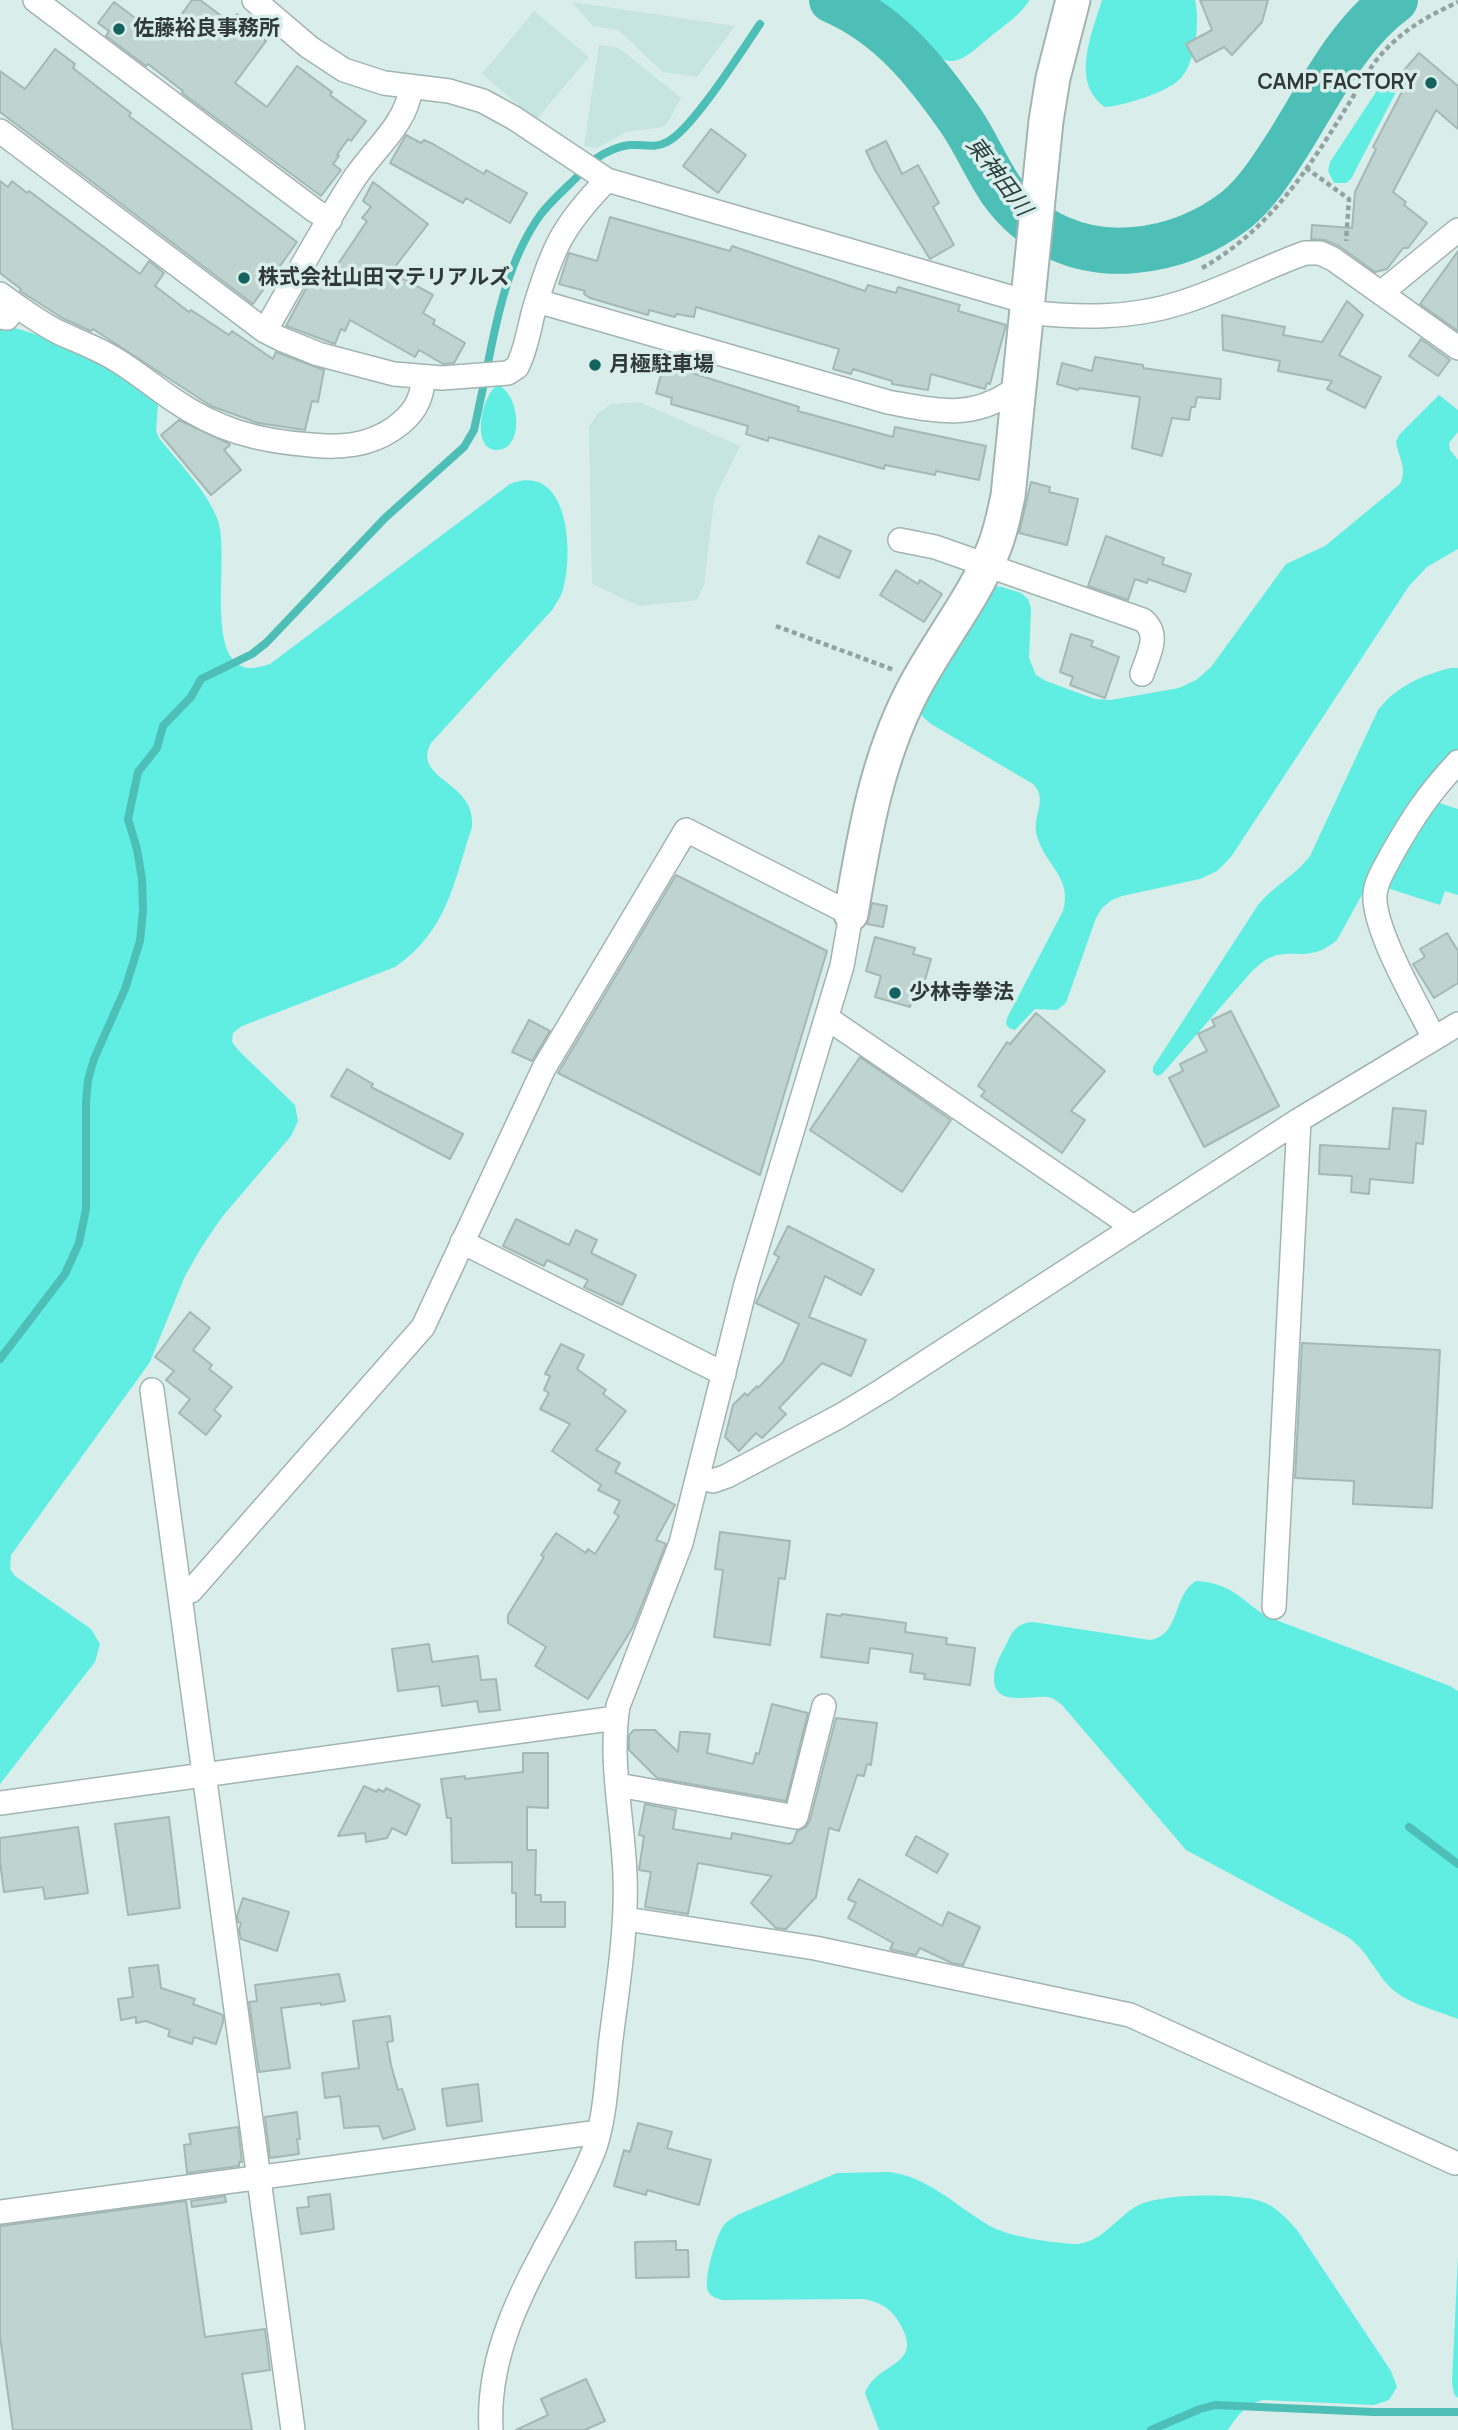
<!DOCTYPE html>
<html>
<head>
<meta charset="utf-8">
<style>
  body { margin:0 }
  canvas { display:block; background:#d9edeb }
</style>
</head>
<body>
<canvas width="1458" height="2430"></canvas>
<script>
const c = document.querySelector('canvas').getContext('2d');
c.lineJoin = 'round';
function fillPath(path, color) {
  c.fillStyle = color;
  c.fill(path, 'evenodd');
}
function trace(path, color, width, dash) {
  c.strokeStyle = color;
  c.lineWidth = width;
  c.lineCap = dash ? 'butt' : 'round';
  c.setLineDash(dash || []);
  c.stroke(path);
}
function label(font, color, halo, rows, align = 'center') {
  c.font = font + ' Manrope,"Noto Sans JP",sans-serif';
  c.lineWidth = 7;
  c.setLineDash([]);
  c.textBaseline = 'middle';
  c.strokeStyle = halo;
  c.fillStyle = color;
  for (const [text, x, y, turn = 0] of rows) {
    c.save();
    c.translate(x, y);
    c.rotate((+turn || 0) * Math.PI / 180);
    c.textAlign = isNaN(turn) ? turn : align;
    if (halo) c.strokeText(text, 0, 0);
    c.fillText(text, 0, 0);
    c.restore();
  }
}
const built = new Path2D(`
  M572,2L735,26L697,77L663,72L618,30L593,26Z
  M534,11L589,57L536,120L482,74Z
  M599,45L619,48L681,98L668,122L663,127L626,132L597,148L584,146Z
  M639,402L740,446L714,499L704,585L697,600L639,606L592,584L589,427L598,413L612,404Z`);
const green = new Path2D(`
  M874,0H1029V1C1019,16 1003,26 989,38C980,45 970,55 958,60C932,69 890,19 874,0Z
  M1102,0H1195C1200,21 1196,61 1181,78C1169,92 1123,106 1105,107C1070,83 1092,33 1102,0Z
  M1392,81L1397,86L1395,94L1351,179L1346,183H1334L1328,171L1330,162L1380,86L1384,82Z
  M0,325C44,332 129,371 158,405L156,431L159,438C177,461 209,493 218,521C229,555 208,646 239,665C249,671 260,667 270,664L510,484C569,461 574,553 563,590C561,597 556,603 553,609L431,743C411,780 477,781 472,827C453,884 448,930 395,967L242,1026L233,1033L232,1042L239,1051L295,1105L298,1121L291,1136L222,1217L201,1248L185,1276L150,1362L11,1555L10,1569L15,1576L91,1629L100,1644L95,1662L0,1784Z
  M498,385C521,395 525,452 495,450C470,447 483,392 498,385Z
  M1439,395L1458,410V432L1449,443L1450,450L1458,460V549L1427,567L1409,586L1231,857L1217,871L1200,879L1122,896L1112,900L1102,908L1096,918L1066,1003L1057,1010L1035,1009L1015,1030L1009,1028L1006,1024L1007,1018L1063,911C1073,877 1044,864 1037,836C1031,817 1049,800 1033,784L931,724L922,716L920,705L993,586L1002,587L1021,593L1028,599L1031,608L1029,658L1036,675L1046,681L1095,699L1111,700L1179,688L1196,680L1211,667L1286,564L1325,546L1400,484C1408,469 1398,457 1396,441L1400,434Z
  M1451,668H1458V751L1407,813L1337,940C1307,965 1293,946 1267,959C1262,962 1257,967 1253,970L1162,1074L1157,1076L1153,1072V1067L1258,905C1273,886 1295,876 1310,856L1378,710C1397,686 1422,675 1451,668Z
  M1433,801L1458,809V895L1445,891L1440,905L1384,887Z
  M1196,1581C1233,1583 1241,1601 1268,1617L1450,1686L1458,1691V2019C1436,2010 1404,2003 1388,1985C1373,1968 1367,1951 1348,1937L1186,1850L1062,1705C1057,1701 1054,1698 1048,1697C1029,1695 993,1708 994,1677C994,1665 1003,1651 1008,1641C1013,1629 1019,1623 1033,1622L1150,1640C1181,1635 1172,1595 1196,1581Z
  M888,2172C926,2175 957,2207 990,2226C1010,2237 1049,2242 1072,2244C1100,2245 1114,2220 1135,2207C1158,2193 1234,2193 1260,2201C1276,2206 1287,2219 1297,2230L1391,2371L1397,2387L1389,2400L1374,2405L1263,2400C1245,2405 1238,2415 1228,2430H879L865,2393C877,2361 925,2367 900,2324C892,2309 880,2302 864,2299L722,2300C716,2298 711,2297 708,2291C703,2280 716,2235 724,2225C727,2221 733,2218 737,2215L837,2173Z
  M1458,2256V2398L1454,2394L1452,2382Z`);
const stream = new Path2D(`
  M595,159C606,152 617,146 630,145C643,144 654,149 667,142C692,130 742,50 760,24
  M487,368C497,316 509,258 541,214C552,200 566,188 579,175
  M0,1359L65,1274L79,1243L86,1209V1102L88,1080L94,1059L125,989L140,941L143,911L142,879L137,849L128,819L138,772L157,748L163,726L191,697L201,679L252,654L266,643L385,518L464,447L474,430L484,383
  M1409,1827L1458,1864
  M1151,2430L1200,2409L1215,2405L1373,2412H1458`);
const river = new Path2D(`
  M832,0C890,25 926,71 961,121C976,143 986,168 1001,190C1032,234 1081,255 1134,250C1172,247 1206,233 1236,210C1258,192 1273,167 1288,144C1319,95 1347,35 1395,0`);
const building = new Path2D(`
  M192,0H200L231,23L237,14L253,26L251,29L266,41L235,83L267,107L297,66L332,92L330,95L366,121L351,141L348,139L337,155L339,156L333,164L341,170L321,196L182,93L183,91L148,64L146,66L106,36L109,31L98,23L114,2L151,30L152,27L165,37Z
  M1200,0H1268L1262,22L1232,55L1224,47L1196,62L1186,44L1212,30Z
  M55,49L75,64L73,68L131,113L129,116L297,242L253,304L0,112V71L25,89Z
  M1419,53L1458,86V129L1436,110L1393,192L1406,202L1404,205L1427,223L1408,248H1403L1387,269L1375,272L1339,246L1325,240L1311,239L1312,225L1352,228L1355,192L1376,149L1373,147L1407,82L1399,76Z
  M711,129L746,155L718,193L683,166Z
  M406,135L421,143L424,140L433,144L484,174L486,170L527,193L510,223L466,198L463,203L390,163Z
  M886,141L902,174L918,165L939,203L933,207L954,245L930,259L875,170L866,151Z
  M0,181L8,187L12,181L27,193L29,191L140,274L149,261L164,273L155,286L189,312L191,310L229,335L232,331L273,359L276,352L324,370L318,402L312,401L305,430L258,423L211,406L93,329L91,331L64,319L20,291L21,289L0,273Z
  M373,182L428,224L391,272L433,295L423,313L435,320L433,324L465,343L454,363L443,364L419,350L415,357L350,320L345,331L341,329L335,344L286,326L312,277L324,285L367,221L362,218L371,207L363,201Z
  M610,217L730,251L732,246L865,291L868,285L896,293L898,287L960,305L958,311L1006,325L990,384L987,383L985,389L931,374L928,390L892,384V381L853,369L851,374L833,369L839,349L696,307L694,317L676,314L675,317L649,310L648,315L590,298L584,294L585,291L559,284L569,253L597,261Z
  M1458,251V331L1420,304Z
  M1347,301L1363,315L1339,355L1381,377L1365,408L1327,389L1332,381L1278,371L1280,361L1223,350L1222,315L1285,327L1283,335L1322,342Z
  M1421,339L1450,360L1438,376L1409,356Z
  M1095,357L1143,365V368L1221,379L1220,399L1197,397L1195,407H1191L1189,420L1172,418L1162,456L1132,448L1140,397L1079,388L1078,390L1057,384L1062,363L1092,371Z
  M664,364L799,407L798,411L893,437L895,427L986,446L979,480L936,471L935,475L885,465L884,469L769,437L768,441L746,434L748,426L671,404L672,398L656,393Z
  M179,420L228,443L230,445L224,450L241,470L211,495L161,435Z
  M1031,482L1050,487L1049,492L1078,499L1067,545L1019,533Z
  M819,536L851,551L839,578L807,563Z
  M1106,536L1164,558L1162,564L1191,574L1185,592L1148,579L1147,583L1135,579L1128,600L1088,586Z
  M896,570L918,584L920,580L942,594L924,622L880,595Z
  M1071,634L1093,641L1091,646L1119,657L1105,698L1070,685L1073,677L1060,672Z
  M676,875L827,951L760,1175L558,1073Z
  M872,903L887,906L883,927L867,924Z
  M1447,933L1458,951V983L1434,998L1413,964L1425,957L1420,949Z
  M875,937L915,948L913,954L931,959L923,987L916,985L910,1007L875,997L881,976L866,971Z
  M1231,1011L1279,1106L1204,1147L1169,1078L1183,1071L1180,1064L1207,1051L1198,1034L1215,1026L1212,1020Z
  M1036,1013L1105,1071L1071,1111L1085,1120L1062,1153L981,1096L985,1091L978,1086L1007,1042L1010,1044Z
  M529,1020L550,1031L532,1061L512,1052Z
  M860,1057L951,1120L902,1192L810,1130Z
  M347,1069L373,1084L371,1087L463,1134L450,1159L331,1096Z
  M1393,1108L1426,1111L1423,1144L1416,1143L1413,1183L1370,1179L1369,1194L1351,1192L1352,1176L1319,1174L1320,1145L1389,1149Z
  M516,1219L569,1245L576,1230L597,1240L591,1253L636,1275L622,1305L584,1287L588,1280L547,1260L544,1266L503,1246Z
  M788,1226L874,1270L861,1295L825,1276L809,1317L866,1340L851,1376L822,1363L779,1408L786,1414L762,1438L756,1433L739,1451L725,1437L733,1405L745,1393L747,1396L757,1386L758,1388L783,1362L799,1324L756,1303L779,1257L774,1254Z
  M190,1312L210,1328L193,1350L212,1365L209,1369L232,1387L214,1410L221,1416L206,1435L179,1413L190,1399L166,1380L174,1371L155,1357Z
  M1302,1343L1440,1350L1432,1508L1353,1504L1354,1481L1295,1478Z
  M561,1344L584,1355L577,1369L606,1390L603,1394L626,1411L596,1450L620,1463L615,1472L675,1505L656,1540L666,1544L633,1627L588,1699L535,1666L546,1647L508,1623V1615L544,1557L541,1555L556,1533L586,1553L588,1549L595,1554L619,1516L614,1513L620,1501L598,1490L601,1485L552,1451L570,1424L540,1409L549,1393L544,1390L550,1376L545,1374Z
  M720,1532L790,1541L785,1579L779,1578L770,1645L714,1637L723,1570L715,1569Z
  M827,1614L841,1616L842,1614L906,1623L905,1632L947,1638L946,1644L975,1648L970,1685L924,1679L925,1674L910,1672L913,1654L870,1648L868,1663L821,1657Z
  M429,1644L432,1662L478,1656L481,1680L496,1679L500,1710L479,1712L477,1701L442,1706L439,1686L398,1691L392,1649Z
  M772,1704L808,1713L786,1801L657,1778L629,1750V1735L634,1730H655L678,1752L680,1732H687L710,1734L707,1753L753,1764L756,1753L759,1754Z
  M836,1718L877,1723L871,1765L867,1764L864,1776L857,1775L839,1831L829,1828L816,1897L786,1929L776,1928L751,1903L772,1876L698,1863L688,1914L645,1907L651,1872L639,1870L644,1836L639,1835L645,1804L676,1810L673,1829L731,1839L732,1833L789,1844L793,1842L797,1831L806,1827L810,1820Z
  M523,1753H548V1808L527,1807V1850H536L535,1895H541V1902H565V1927H516V1893H512V1862L452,1863L451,1818H447L441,1779L465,1776V1779L523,1772Z
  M364,1786L377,1792L378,1789L384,1792L386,1788L420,1805L406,1835L392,1828L387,1838L366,1842L365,1833L338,1836Z
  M169,1817L180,1908L128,1915L115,1824Z
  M78,1827L88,1893L45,1899L43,1887L4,1892L0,1862V1838Z
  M916,1836L948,1854L937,1873L906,1855Z
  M859,1879L942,1926L948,1912L980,1927L963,1965L952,1963L920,1948L916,1955L893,1950L890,1949L893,1943L848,1918L856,1903L848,1899Z
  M243,1898L289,1912L277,1951L241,1939L239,1930L241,1923L238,1922L237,1916Z
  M158,1965L161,1988L195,1999L193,2004L223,2015V2022L216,2044L194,2037L192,2044L168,2036L170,2030L146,2021L136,2023V2017L121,2020L118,1999L133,1997L129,1968Z
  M339,1974L345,2001L321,2005V2003L281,2008L290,2068L259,2072L249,2002L257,2001L255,1985Z
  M390,2016L393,2041L387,2042L391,2065L398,2090L402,2089L415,2129L383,2139L379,2126L344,2128L340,2096L325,2098L322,2073L359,2068L353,2021Z
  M478,2084L482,2121L447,2126L442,2089Z
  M297,2112L300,2139H297L299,2154L270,2158L265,2117Z
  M638,2123L672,2132L667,2148L711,2160L699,2205L647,2190L646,2195L614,2186L624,2150L630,2152Z
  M238,2127L242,2162H239V2166L187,2173L184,2145L191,2144L189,2134Z
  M330,2194L334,2229L301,2234L297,2208L309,2207L308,2197Z
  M225,2196L226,2202L192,2207L191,2201Z
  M186,2201L205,2337L265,2329L270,2370L242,2374L252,2430H13L0,2337V2226Z
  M676,2241V2250H688L689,2277L636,2278L635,2242Z
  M586,2379L605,2421L585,2430H516L548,2415L541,2399Z`);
const path = new Path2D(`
  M1306,168L1349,199L1346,241
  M1202,268C1284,222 1325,140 1374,63C1399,32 1422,19 1458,2
  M776,626L894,670`);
const street = new Path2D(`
  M35,0L314,210L330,220
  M254,0L309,47L344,70L384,83L449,91L483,101L514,118L607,180L1027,302
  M0,131L265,331L281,339L318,354L394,374L442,378L508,373L517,367C526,351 529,328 534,310C552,249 562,226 607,180
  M1381,293L1458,230
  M0,294C19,308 37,321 58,332C77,341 97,348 115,359C135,371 153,386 172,399C217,430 257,441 311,445C340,448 368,446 393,429C412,416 423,401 423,377
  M537,301L888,402C932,410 968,420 1008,394L1018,395
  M1026,312C1078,318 1131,319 1180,303C1223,290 1263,268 1305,253H1320L1333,259L1458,348
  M0,317L7,318L16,306
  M265,331C294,281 321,230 352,182C372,150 407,125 411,87
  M900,540L935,547L1143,620C1161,635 1148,655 1142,674
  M827,1018L1133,1227
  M1434,1038C1418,1006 1372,928 1375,894C1376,880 1386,866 1392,854C1413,817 1428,794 1458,762
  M462,1242L724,1374
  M152,1390L293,2430
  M698,1477L713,1481L727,1476L840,1416L883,1390L1299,1120L1458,1024
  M180,1592L191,1591L423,1327L544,1068L686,830L851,914L842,966L746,1284L681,1543L618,1706C609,1762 623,1819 625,1875C627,1930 618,1984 611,2039C607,2073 606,2111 596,2144C589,2166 577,2186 567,2207C530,2277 486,2347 491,2430
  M1274,1607L1299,1120
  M618,1785L796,1817L824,1706
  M0,1803L616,1718
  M626,1919L815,1948L1130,2015L1455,2163
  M0,2212L599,2132`);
const secondary = new Path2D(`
  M851,914C864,837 876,762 912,692C937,643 974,599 994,548C1001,531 1004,514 1008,496L1046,121L1053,78L1073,0`);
const markers = [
  [119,29,7,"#15635e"],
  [1431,83,7,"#15635e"],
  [244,278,7,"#15635e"],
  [595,365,7,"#15635e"],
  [895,993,7,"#15635e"]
];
const poiNames = [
  ["佐藤裕良事務所",133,29],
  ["CAMP FACTORY",1417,83,"right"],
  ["株式会社山田マテリアルズ",258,278],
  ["月極駐車場",609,365],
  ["少林寺拳法",909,993]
];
const waterNames = [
  ["東神田川",998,177,53]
];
fillPath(built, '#c6e4e1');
fillPath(green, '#60eee3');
trace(stream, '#4dbfb7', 8);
trace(river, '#4dbfb7', 46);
fillPath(building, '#bfd3d1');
trace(building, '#a5b8b6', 2);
trace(street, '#a1b4b2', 26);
trace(secondary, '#a1b4b2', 37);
trace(path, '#94a3a1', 4.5, [5, 3.5]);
trace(street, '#fff', 23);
trace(secondary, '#fff', 33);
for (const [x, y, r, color] of markers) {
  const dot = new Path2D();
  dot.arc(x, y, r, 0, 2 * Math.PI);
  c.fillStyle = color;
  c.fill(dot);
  trace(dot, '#d9edeb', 2.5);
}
label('bold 21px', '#323a39', '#d9edeb', poiNames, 'left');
label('italic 23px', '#28413f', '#d9edeb', waterNames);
</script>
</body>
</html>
